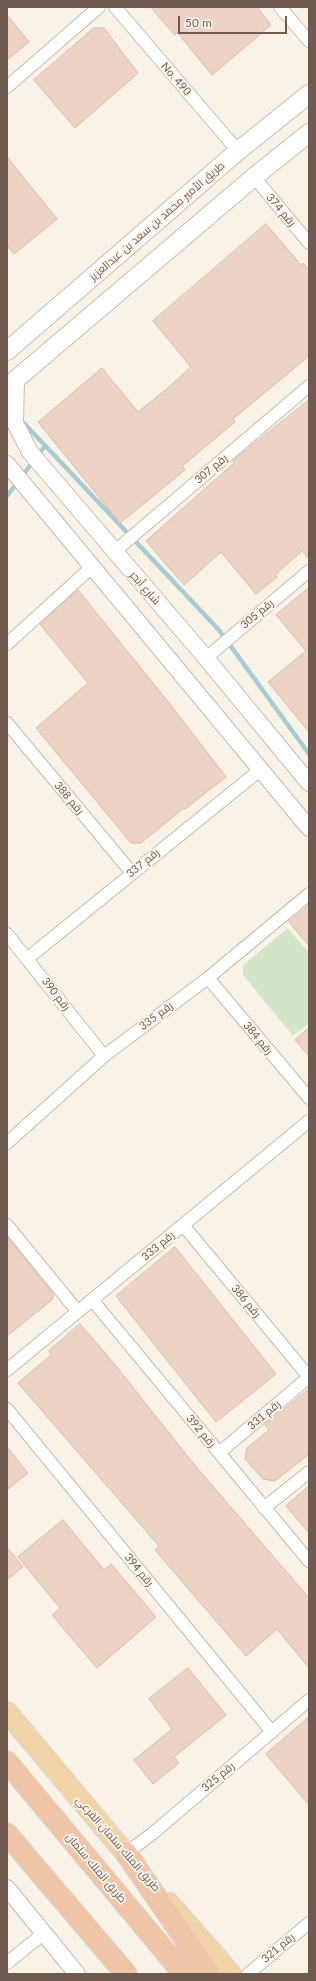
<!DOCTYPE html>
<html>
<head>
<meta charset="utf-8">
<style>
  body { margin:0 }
  #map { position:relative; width:316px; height:1981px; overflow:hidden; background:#f9f2e7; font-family:Lato,sans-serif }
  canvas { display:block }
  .frame { position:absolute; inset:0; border:8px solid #705a4f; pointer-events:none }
  .scale { position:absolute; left:178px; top:16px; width:109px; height:18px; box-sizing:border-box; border:2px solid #705a4f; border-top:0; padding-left:5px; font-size:12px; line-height:14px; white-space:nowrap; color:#705a4f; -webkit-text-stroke:3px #fdf6ed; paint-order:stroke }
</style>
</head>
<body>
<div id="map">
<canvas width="316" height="1981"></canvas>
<div class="frame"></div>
<div class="scale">50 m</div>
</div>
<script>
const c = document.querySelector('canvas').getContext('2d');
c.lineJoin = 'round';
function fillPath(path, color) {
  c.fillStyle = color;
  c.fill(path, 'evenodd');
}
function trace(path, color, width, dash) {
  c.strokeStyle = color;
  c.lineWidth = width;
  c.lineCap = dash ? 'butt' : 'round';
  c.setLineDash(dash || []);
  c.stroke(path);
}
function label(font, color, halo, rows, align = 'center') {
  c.font = font + ' Lato,Cairo,sans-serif';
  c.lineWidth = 3.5;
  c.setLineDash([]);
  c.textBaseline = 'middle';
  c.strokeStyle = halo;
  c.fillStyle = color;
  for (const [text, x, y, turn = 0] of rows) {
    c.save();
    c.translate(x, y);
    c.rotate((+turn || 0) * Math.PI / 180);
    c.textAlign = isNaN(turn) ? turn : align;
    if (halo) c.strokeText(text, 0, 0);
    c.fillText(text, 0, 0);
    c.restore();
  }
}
const green = new Path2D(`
  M288,928L309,953V1023L293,1036L243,975V965Z`);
const stream = new Path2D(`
  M21,420L219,630L309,754
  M7,496L45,446`);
const building = new Path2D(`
  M151,7H257L271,25L212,75L177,32L175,35Z
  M7,15L29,42L7,60Z
  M94,28H104L138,73L75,128L34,80Z
  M7,157L57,219L14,254L7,246Z
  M266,224L301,265L303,263L309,270V356L233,419L235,422L182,466L185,470L120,523L38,422L102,368L138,412L163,392L191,367L153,321Z
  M309,400V559L302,551L275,575L277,577L256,594L221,552L184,585L146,541L234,463L233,461Z
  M309,588V732L268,682L306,651L276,615Z
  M78,590L169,703L226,777L185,809L184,808L141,843H131L36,728L88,683L40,624Z
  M309,905V946L289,922Z
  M309,1028V1056L295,1040Z
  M7,1237L53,1294V1299L7,1336Z
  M175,1247L276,1374L216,1422L116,1296Z
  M80,1324L112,1361L192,1462L309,1598V1668L277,1629L246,1656L155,1550L159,1546L18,1383L51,1355L49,1351Z
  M309,1389V1454L275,1481L263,1479L245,1459L247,1448L269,1430L265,1425Z
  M7,1447L28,1473L7,1490Z
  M309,1486V1533L286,1506Z
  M63,1520L104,1570L111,1564L156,1617L97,1668L52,1615L60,1608L18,1557Z
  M7,1547L23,1567L7,1580Z
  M188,1668L226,1715L174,1757L179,1763L153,1784L134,1760L172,1729L149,1699Z
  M309,1717V1805L266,1754Z`);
const minor = new Path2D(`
  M115,7L238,151
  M280,7L309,41
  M7,87L99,7
  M254,177L309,243
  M114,552L309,386
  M7,644L92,567
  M206,658L309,571
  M7,723L132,873
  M7,934L104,1056
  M28,958L260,770
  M208,978L309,1098
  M7,1143L104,1056L208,978L309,894
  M7,1225L78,1312
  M183,1225L309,1377
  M93,1301L309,1561
  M7,1370L309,1121
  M7,1409L272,1732
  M219,1453L309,1377
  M264,1508L309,1472
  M126,1853L152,1834L309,1700
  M7,1963L44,1933
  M248,1974L309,1923`);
const tertiary = new Path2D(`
  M16,380L15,423L30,452L206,658L309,783
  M7,464L309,828
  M7,1888L77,1974`);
const secondary = new Path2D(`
  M7,351L238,151L309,94
  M7,387L254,177L309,133`);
const primary = new Path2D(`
  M7,1712L136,1866
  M169,1903L231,1974`);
const trunk = new Path2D(`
  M7,1762L184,1974
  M7,1834L126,1974
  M126,1853L209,1974`);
const streetNames = [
  ["No. 490",176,79,49],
  ["رقم 374",281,210,50],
  ["طريق الأمير محمد بن سعد بن عبدالعزيز",157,221,-41],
  ["رقم 307",211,469,-40],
  ["شارع أبحر",145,588,49],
  ["رقم 305",257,614,-40],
  ["رقم 388",69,798,50],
  ["رقم 337",143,863,-39],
  ["رقم 390",56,994,52],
  ["رقم 335",156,1016,-37],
  ["رقم 384",258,1038,50],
  ["رقم 333",158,1246,-40],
  ["رقم 386",246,1301,50],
  ["رقم 331",264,1415,-40],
  ["رقم 392",201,1431,50],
  ["رقم 394",139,1570,51],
  ["رقم 325",218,1777,-40],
  ["طريق الملك سلمان الفرعي",118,1844,49],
  ["طريق الملك سلمان",96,1868,50],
  ["رقم 321",278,1948,-40]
];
fillPath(green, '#d4e5c7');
trace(stream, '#a6cbd1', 4.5);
fillPath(building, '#ebd2c2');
trace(building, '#dcb9a5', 1);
trace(minor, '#cabaaf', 14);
trace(tertiary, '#cabaaf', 18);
trace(secondary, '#cebcb0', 20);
trace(primary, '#d7d1ce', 22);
trace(trunk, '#d7d1ce', 23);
trace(minor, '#fff', 12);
trace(tertiary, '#fff', 16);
trace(secondary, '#fff', 18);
trace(primary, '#f0d4a8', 20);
trace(trunk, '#eec6a7', 21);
label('11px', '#705a4f', '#fdf6ed', streetNames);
</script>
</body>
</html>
